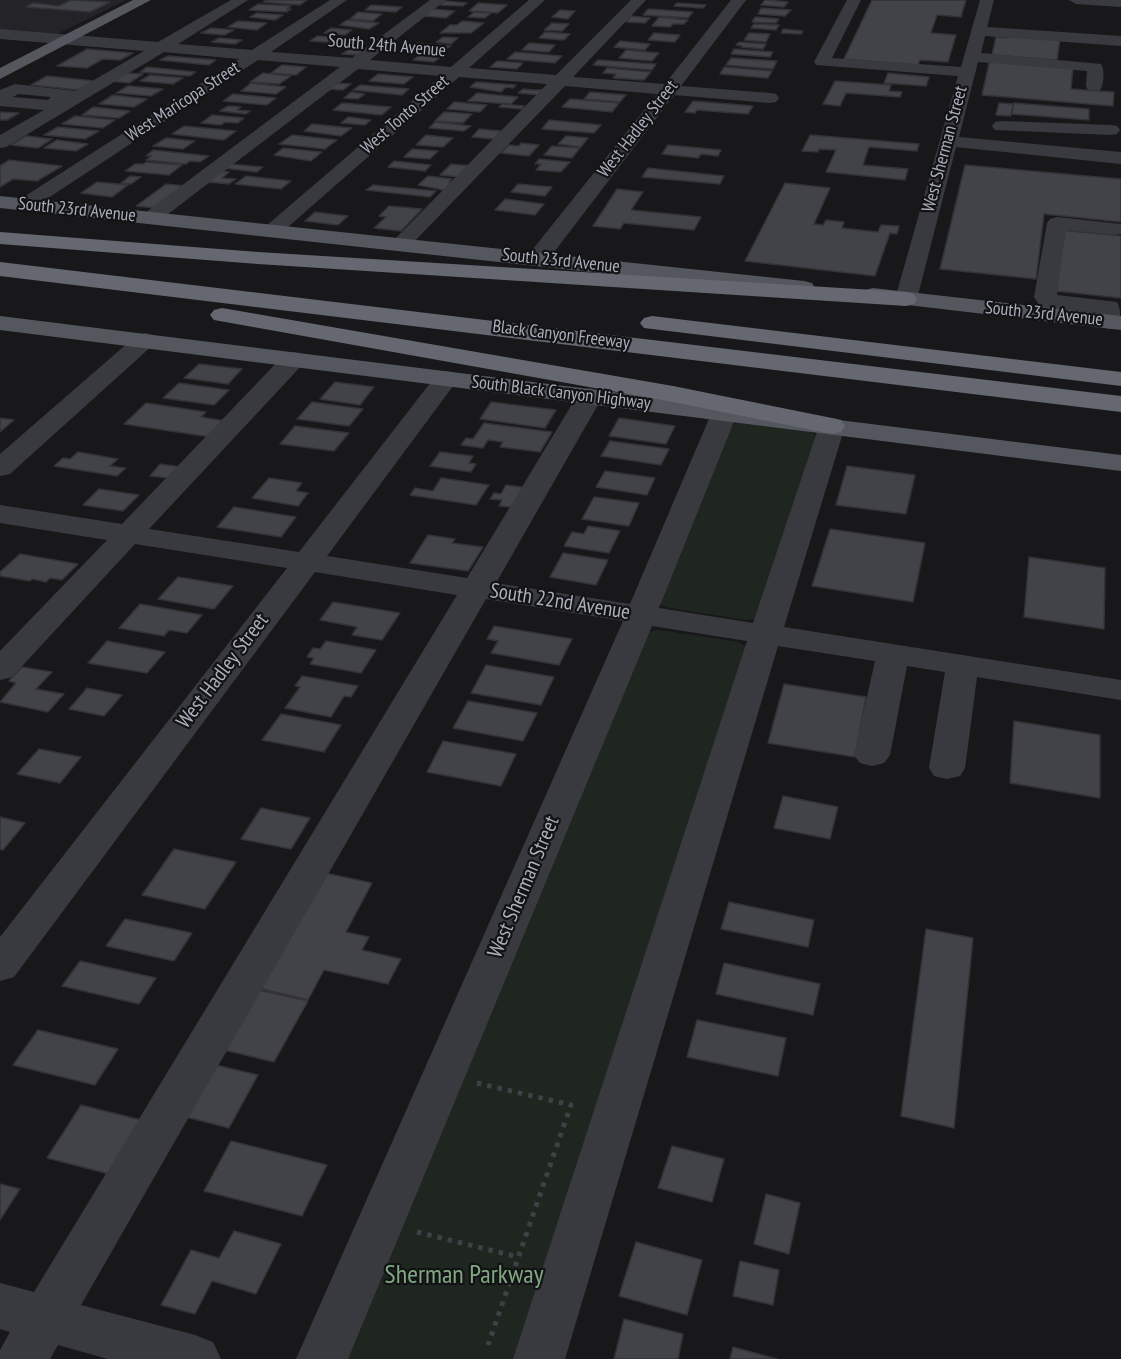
<!DOCTYPE html>
<html>
<head>
<meta charset="utf-8">
<style>
  body { margin:0 }
  canvas { display:block; background:#18181b }
</style>
</head>
<body>
<canvas width="1121" height="1359"></canvas>
<script>
const c = document.querySelector('canvas').getContext('2d');
c.lineJoin = 'round';
function fillPath(path, color) {
  c.fillStyle = color;
  c.fill(path, 'evenodd');
}
function trace(path, color, width, dash) {
  c.strokeStyle = color;
  c.lineWidth = width;
  c.lineCap = dash ? 'butt' : 'round';
  c.setLineDash(dash || []);
  c.stroke(path);
}
function label(font, color, halo, rows, align = 'center') {
  c.font = font + ' "PT Sans Narrow",sans-serif';
  c.lineWidth = 4.5;
  c.setLineDash([]);
  c.textBaseline = 'middle';
  c.strokeStyle = halo;
  c.fillStyle = color;
  for (const [text, x, y, turn = 0] of rows) {
    c.save();
    c.translate(x, y);
    c.rotate((+turn || 0) * Math.PI / 180);
    c.textAlign = isNaN(turn) ? turn : align;
    if (halo) c.strokeText(text, 0, 0);
    c.fillText(text, 0, 0);
    c.restore();
  }
}
const built = new Path2D(`
  M0,0H126L57,34L0,30Z`);
const green = new Path2D(`
  M743,422L811,431L818,437L756,619L747,620L670,608L662,605L658,598L730,428L736,423Z
  M659,630L738,642L747,647L524,1359H346L648,632Z`);
const building = new Path2D(`
  M71,0L110,2L90,12L26,7L33,3L59,6Z
  M266,0H307L300,5L263,2Z
  M765,0H768L788,2L784,7L761,5Z
  M872,0H966L961,17L937,15L931,33L956,35L948,62L920,60L918,65L844,59Z
  M445,1L467,3L463,6L440,5Z
  M478,3L507,5L498,13L469,11Z
  M677,3L706,5L703,8L674,6Z
  M258,4L291,6L287,9H291L286,12L249,10Z
  M371,5L402,7L396,12L365,10Z
  M761,8L791,10L785,16L758,14Z
  M433,9L455,11L446,18L423,16Z
  M648,9L693,12L688,18L643,15Z
  M560,10L575,11L568,19L552,17Z
  M358,12L382,14L373,21L350,19Z
  M474,12L491,13L485,18L468,17Z
  M257,13L283,15L275,20L250,17Z
  M631,16L650,18L645,23L626,22Z
  M659,17L688,20L684,24H673L670,27L652,26Z
  M755,17L779,19L776,23L752,22Z
  M347,20L379,23L369,29L340,25Z
  M238,21L267,23L257,30L228,27Z
  M462,21L484,23L471,33H440L450,25H457Z
  M552,23L569,24L562,31L544,30Z
  M754,24L779,25L776,30L751,28Z
  M211,28L234,30L224,35L201,33Z
  M331,28L352,30L345,35L324,33Z
  M783,29L803,31L801,34L781,33Z
  M545,32L570,34L564,40L539,38Z
  M654,33L680,35L675,42L648,40Z
  M749,33L770,34L766,42L744,40Z
  M1007,35L1060,39L1057,60L992,55L996,37L1007,38Z
  M317,36L343,38L337,43L310,41Z
  M443,37L458,38L451,44L436,42Z
  M219,38L242,40L235,44L212,42Z
  M620,41L650,44L645,50L614,47Z
  M739,42L766,44L763,49L741,47L742,46L736,45Z
  M417,43L451,46L442,52L410,48Z
  M529,43L555,45L549,52L522,50Z
  M351,48L367,49L358,55L342,54Z
  M87,49L133,53L120,60L103,59L87,68L57,66Z
  M734,49L773,52L770,57L731,54Z
  M626,50L659,53L652,61L619,58Z
  M515,52L562,56L555,63L507,59Z
  M422,53L443,55L434,62L413,60Z
  M168,56L216,60L209,65L160,60Z
  M731,58L777,61L773,69L726,65Z
  M990,59L1073,66L1071,89L1114,92L1113,106L982,95Z
  M598,60L656,64L652,70L593,65Z
  M497,61L523,63L517,69L490,67Z
  M282,65L306,67L296,75L271,73Z
  M147,67L196,72L190,76L140,72Z
  M724,67L772,71L768,78L720,74Z
  M607,68L651,72L644,80L613,78L616,74L603,73Z
  M124,73L143,74L129,83L110,81Z
  M263,73L291,76L279,84L250,82Z
  M888,73L929,77L926,86L884,83Z
  M378,74L413,77L404,84L369,81Z
  M150,75L183,78L173,84L140,81Z
  M47,76L94,81L78,90L31,85Z
  M835,81L891,85L889,91L902,92L900,97L846,93L840,106L823,104Z
  M476,82L516,85L513,88L506,87L501,92L470,87Z
  M251,83L286,87L276,94L241,91Z
  M336,83L351,84L343,90L328,89Z
  M360,85L409,89L402,95L353,90Z
  M128,86L163,89L151,96L116,93Z
  M523,89L534,90H545L539,95L518,93Z
  M351,92L365,94L358,99L344,98Z
  M590,92L626,95L620,102L584,99Z
  M477,93L518,97L511,104L468,101Z
  M233,94L276,98L267,105L223,101Z
  M113,95L147,99L134,107L99,104Z
  M570,99L619,103L612,112L562,107Z
  M693,101L753,106L748,114L697,110L695,113L685,112Z
  M454,102L487,105L480,112L447,109Z
  M342,103L391,107L382,115L333,110Z
  M999,103L1013,104L1011,116L996,115Z
  M1014,103L1089,109V120L1012,114Z
  M502,104L524,106L522,109L499,107Z
  M228,106L241,107L237,110L250,111L246,114L220,111Z
  M93,107L130,111L119,118L82,115Z
  M0,112L19,113L7,120H0Z
  M444,112L472,114L463,123L435,121Z
  M212,115L244,118L238,123L225,122L221,125L201,123Z
  M75,116L115,120L103,128L62,124Z
  M348,117L371,120L365,125L341,123Z
  M549,120L601,125L594,133L542,129Z
  M435,122L471,126L464,131L429,128Z
  M312,124L352,128L341,136L304,131Z
  M184,126L236,131L224,140L172,134Z
  M58,127L99,131L85,139L44,135Z
  M479,129L501,131L494,139L472,137Z
  M292,135L337,140L325,149L279,144Z
  M426,135L453,138L443,147L416,145Z
  M810,135L919,144L917,151L869,147L863,165L908,169L905,180L826,172L836,150L819,149L818,152L802,151Z
  M26,136L52,139L38,148L11,145Z
  M566,136L588,138L581,147L558,144Z
  M166,138L195,141L183,149L153,146Z
  M57,140L88,144L76,151L44,148Z
  M521,143L539,145L529,156L501,153L509,145L519,146Z
  M668,145L721,150L718,156L701,154L698,158L662,154Z
  M552,146L580,148L572,158L544,155Z
  M283,148L322,152L311,161L274,155Z
  M412,149L438,151L430,159L404,157Z
  M153,150L209,156L200,162L190,161L186,164L146,160L152,156H146Z
  M539,159L570,162L561,172L536,170L541,164H535Z
  M9,160L62,166L37,181L13,179L0,187V166Z
  M394,161L431,165L425,171L388,167Z
  M146,162L182,165L169,175L125,171L135,164H143Z
  M229,164L263,167L257,172L223,168Z
  M451,164L471,166L460,177L440,175Z
  M965,165L1121,179V222L1044,214L1036,279L940,269Z
  M648,168L724,176L720,184L642,177Z
  M221,171L229,172L222,178L236,179L229,184L207,182Z
  M130,176L141,177L131,184L121,183Z
  M246,176L291,181L281,189L235,184Z
  M428,176L452,179L449,182H451L448,191L418,185Z
  M97,182L128,185L112,197L81,193Z
  M785,183L830,188L814,224L823,225L826,220L844,222L842,228L878,232L881,225L899,226L897,234L890,233L875,276L745,261Z
  M166,184L184,186L155,208L136,206Z
  M518,184L552,187L545,196L511,192Z
  M373,185L436,191L430,197L366,190Z
  M617,189L643,192L631,210L701,217L694,230L624,223L620,229L593,226Z
  M505,199L544,204L535,215L495,210Z
  M389,206L422,209L401,231L374,228L386,217L379,216Z
  M315,212L348,216L338,225L305,221Z
  M1061,230L1121,236V298L1056,291Z
  M199,364L242,369L228,384L184,378Z
  M335,382L374,387L360,405L320,399Z
  M179,383L229,390L214,405L163,398Z
  M312,402L363,409L349,426L297,419Z
  M491,402L556,410L545,428L480,419Z
  M146,403L206,412L201,417L225,421L210,437L124,424Z
  M0,418L14,420L0,432Z
  M619,418L675,426L666,444L609,436Z
  M484,423L552,432L540,452L500,447L503,442L488,440L483,448L461,445L466,438L473,439Z
  M295,426L349,433L334,451L280,444Z
  M610,441L669,449L661,465L601,456Z
  M78,452L118,459L110,466L126,468L117,476L54,466L63,458L70,459Z
  M440,452L473,456L469,463L476,464L471,472L430,466Z
  M160,464L180,467L169,478L150,476Z
  M847,466L915,475L906,514L836,505Z
  M605,471L655,478L647,495L596,487Z
  M269,478L302,483L296,491L308,493L298,506L252,498Z
  M441,478L489,485L476,505L410,495L415,488L433,491Z
  M506,485L528,488L511,507L499,506L502,500L490,499L494,493L501,494Z
  M99,489L139,495L123,511L83,505Z
  M594,497L639,503L629,526L582,519Z
  M234,507L296,517L281,537L217,527Z
  M588,526L620,531L609,553L564,546L572,532L584,534Z
  M830,529L925,543L913,602L812,586Z
  M428,535L455,539L452,543L483,547L468,571L410,563Z
  M563,553L608,560L596,585L550,577Z
  M20,554L78,564L62,580L50,578L46,582L32,579L30,581L0,576V572Z
  M1029,557L1105,568L1104,629L1024,617Z
  M178,577L233,586L214,609L158,599Z
  M333,602L400,613L382,640L352,635L357,627L320,620Z
  M140,604L202,615L187,633L169,630L164,636L119,628Z
  M494,626L572,639L559,665L491,653L498,641L487,639Z
  M107,641L165,652L147,673L88,663Z
  M326,641L376,650L361,673L310,664L314,658L307,657L313,648L320,649Z
  M486,665L554,677L541,705L471,693Z
  M22,667L52,672L36,689L64,694L48,712L0,702L16,683L9,681Z
  M302,676L358,686L351,697L344,696L331,717L285,708L300,687L295,686Z
  M784,684L866,697L855,757L768,743Z
  M87,688L122,695L104,716L69,709Z
  M468,701L537,713L523,741L453,728Z
  M281,714L341,725L324,752L262,740Z
  M1014,721L1100,735V798L1010,783Z
  M443,741L516,754L501,786L427,772Z
  M39,749L81,757L60,783L17,774Z
  M783,796L838,807L830,839L774,828Z
  M261,808L310,818L291,849L241,839Z
  M0,817L25,823L3,850L0,849Z
  M174,849L236,862L205,909L142,895Z
  M325,873L372,883L346,932L369,937L362,950L401,959L388,984L324,970L308,1000L258,988Z
  M729,902L814,920L808,947L721,929Z
  M125,919L192,933L174,961L106,946Z
  M926,929L973,938L954,1128L901,1116Z
  M80,961L156,978L139,1004L62,986Z
  M724,963L820,984L813,1015L716,994Z
  M259,990L308,1001L274,1062L224,1050Z
  M697,1020L786,1038L778,1076L687,1057Z
  M38,1030L118,1049L95,1085L13,1065Z
  M216,1065L258,1075L229,1128L186,1117Z
  M81,1105L141,1120L109,1174L47,1158Z
  M231,1141L327,1165L302,1216L204,1191Z
  M672,1146L724,1159L712,1202L658,1188Z
  M0,1184L20,1189L0,1220Z
  M766,1194L800,1203L789,1254L754,1244Z
  M234,1231L281,1244L256,1294L212,1281L195,1314L161,1305L191,1250L219,1258Z
  M636,1242L702,1260L687,1315L619,1296Z
  M740,1261L779,1270L773,1305L733,1296Z
  M624,1319L683,1334L678,1359H614Z
  M733,1347L777,1359H730Z`);
const path = new Path2D(`
  M477,1083L571,1105L488,1345
  M417,1232L518,1257`);
const minor = new Path2D(`
  M231,0H248L178,44L252,50L330,0H347L271,52L352,58L430,0H446L370,60L451,67L529,0H545L469,68L556,75L631,0H646L573,77L665,84L731,0H746L681,86L770,93L776,94L779,98L776,102L770,103L674,95L545,264L537,265L529,264L526,259L529,254L657,94L565,86L408,248L401,250L394,248L390,244L394,240L547,84L459,77L280,234L273,236L266,234L263,230L266,226L441,76L358,69L159,221H145L142,217L145,213L340,67L258,60L33,208H19L16,204L19,200L239,59L164,52L6,147L0,148V135L44,110L0,106V90L15,84L75,91L144,51L0,39V29L158,42ZM18,94L51,97L48,100L13,97Z
  M847,0H861L832,58L961,67L980,0H994L987,27L1121,36V46L985,36L981,53L1101,64C1105,70 1104,84 1100,90H1088L1086,86L1087,71L978,62L959,137L1121,152V164L956,147L917,299L914,304L906,306L898,304L895,299L958,76L816,65L814,62Z
  M1069,0H1121V7L1076,4Z
  M1001,121L1111,125L1117,126L1120,130L1117,134L1111,135L995,130L992,126L995,122Z
  M1057,217L1121,224V234L1115,235L1066,230L1057,295L1117,302C1121,309 1121,320 1117,327L1109,329L1101,327L1097,322L1098,313L1060,309L1056,320L1048,322L1040,320L1036,315L1038,303L1034,297L1047,223L1050,219Z
  M145,333L153,335L157,340L153,345L10,474L0,476V454L137,335Z
  M294,352L303,354L306,359L303,364L149,529L299,552L438,373L447,371L456,373L459,378L327,556L467,578L577,396L581,391L590,388L599,391L603,396L496,583L630,604L711,414L715,409L724,406L733,409L737,414L659,608L753,623L819,426L823,420L832,418L841,420L845,426L784,627L1121,680V700L977,677L965,768L960,776L947,779L934,776L929,768L945,672L907,666L890,755L884,763L872,766L860,763L854,755L875,661L778,646L565,1359H513L747,641L652,626L348,1359H296L623,621L486,599L81,1305L195,1335L213,1342L221,1359H108L58,1345L50,1359H0V1350L10,1332L0,1329V1283L34,1292L457,595L315,572L14,977L0,981V937L287,568L135,544L12,677L0,680V651L107,540L0,523V505L122,524L285,354Z`);
const major = new Path2D(`
  M133,0H151L0,79V68Z
  M0,196L804,281L812,283L815,288L812,293L804,295L0,208Z
  M873,288L1121,316V330L865,300L862,295L865,290Z
  M0,316L1121,455V471L0,330Z`);
const highway = new Path2D(`
  M0,232L258,252L906,292L914,294L917,299L914,304L906,306L258,264L0,244Z
  M0,262L1121,396V412L0,276Z
  M222,308L673,386L832,418L841,420L845,426L841,432L832,434L673,402L214,320L210,315L214,310Z
  M652,316L1121,372V386L644,328L640,323L644,318Z`);
const farStreetnames = [
  ["South 24th Avenue",387,46,5],
  ["West Maricopa Street",183,102,-33],
  ["West Tonto Street",405,115,-41],
  ["West Hadley Street",638,129,-52],
  ["West Sherman Street",945,149,-75],
  ["South 23rd Avenue",77,210,6],
  ["South 23rd Avenue",561,261,6],
  ["South 23rd Avenue",1044,314,6],
  ["Black Canyon Freeway",561,335,7],
  ["South Black Canyon Highway",561,393,7]
];
const streetNames = [
  ["South 22nd Avenue",560,602,9],
  ["West Hadley Street",223,671,-53],
  ["West Sherman Street",524,887,-67]
];
const nearParknames = [
  ["Sherman Parkway",464,1276]
];
fillPath(built, '#242428');
fillPath(green, '#1e261f');
fillPath(building, '#424348');
trace(building, '#323237', 1.5);
trace(path, '#3f4147', 5, [4.5, 6]);
fillPath(minor, '#393a40');
fillPath(major, '#55575f');
fillPath(highway, '#656871');
label('18px', '#aaafbb', '#131316', farStreetnames);
label('21px', '#aaafbb', '#131316', streetNames);
label('26px', '#80a882', '#131316', nearParknames);
</script>
</body>
</html>
